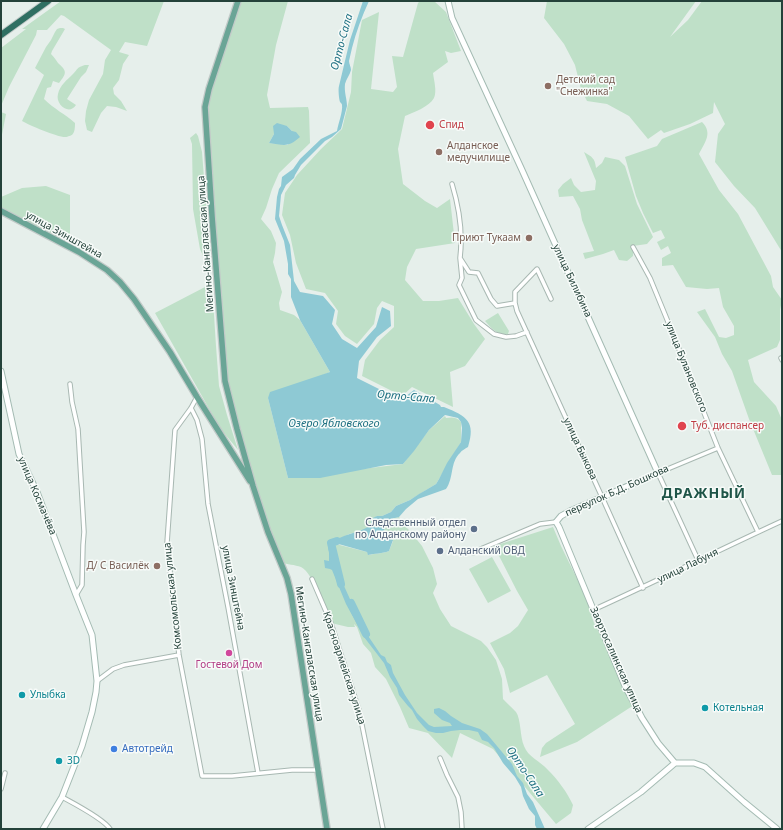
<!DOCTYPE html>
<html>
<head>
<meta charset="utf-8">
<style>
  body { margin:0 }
  #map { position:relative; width:783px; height:830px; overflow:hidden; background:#e6efeb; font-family:"Noto Sans",sans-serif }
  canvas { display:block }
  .frame { position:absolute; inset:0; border:2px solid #24423a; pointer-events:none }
</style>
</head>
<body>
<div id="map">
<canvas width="783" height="830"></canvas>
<div class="frame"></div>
</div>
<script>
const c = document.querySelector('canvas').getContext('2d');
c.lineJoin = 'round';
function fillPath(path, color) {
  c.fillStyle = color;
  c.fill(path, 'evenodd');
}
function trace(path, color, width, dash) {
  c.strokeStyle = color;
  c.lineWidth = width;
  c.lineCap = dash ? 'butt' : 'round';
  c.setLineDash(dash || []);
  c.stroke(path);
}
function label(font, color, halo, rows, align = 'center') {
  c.font = font + ' "Noto Sans",sans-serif';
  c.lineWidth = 3;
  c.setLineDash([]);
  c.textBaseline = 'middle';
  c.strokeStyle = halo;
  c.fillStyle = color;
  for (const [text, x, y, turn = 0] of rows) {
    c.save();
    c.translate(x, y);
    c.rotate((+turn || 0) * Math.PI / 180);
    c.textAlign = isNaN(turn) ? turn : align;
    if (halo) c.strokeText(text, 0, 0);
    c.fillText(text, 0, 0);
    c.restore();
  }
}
const green = new Path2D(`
  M61,1H164L147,46L125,42L119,52L129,55L123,64L119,80L113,88L114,94L121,101L127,111L116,107L107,106L101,113L92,132L87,130L85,121L86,111L89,100L103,74L105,60L111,50L64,16L61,15L47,30H37L36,35L9,87L1,106V48L26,29H22Z
  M238,1H288L276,45L267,95L270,108L308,107L309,111L310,143L279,173L272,189L266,208L261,219L271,231L276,243L275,253L273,262L282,292L279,303L280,310L294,315L300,320L330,372L268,398L288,478L403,464L429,430L445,416L446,418C452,417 457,417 461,422V442L436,484L410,500L396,506L391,512L382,516H377L371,525L367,529L361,531L349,534L332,543L367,552L369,555C375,553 382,554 389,551L393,541L386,538L384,530L386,523L391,519L399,517L404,525L409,530L422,546L433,568L437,584L433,593L440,609L451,626L481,641L487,647L496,660L502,679L503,699C507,703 512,708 516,712C521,719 520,737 524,746C528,757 540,761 548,770C558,780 567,792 573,805L571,813L556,824L493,749L460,733L452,758L428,733L409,728L400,707L386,679L375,667L371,653L363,644L357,627L354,624L355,627H348L331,623C326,610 313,573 301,567C295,565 287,564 282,563L268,532L225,381L206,131L209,89ZM287,126L292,131L288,145L269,143L274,134Z
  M420,1H434L446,12L461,51L451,53L445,51L448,62L433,73C434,81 437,91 434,98C429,107 414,112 405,116L398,149L403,184L425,201L437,208L450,199L455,243L416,249L407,267L405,280L423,301H439L458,298L474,324L485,339L465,366L450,372L453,407L412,387L402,396L362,376L365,360L380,340L394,327V306L382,301L377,308L374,324L357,344L345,336L336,324L338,311L325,293L306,289L296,263L290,235L282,215L285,193L297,175L321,149L342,129L351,92L352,72L362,20L379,12L371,89L393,92L397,87L392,56L403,57L418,3Z
  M547,1H696L670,37L688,20L702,1H782V252L755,208L734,186L715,162L718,134L725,124L714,102L713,113L690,124L664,133L661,130L648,139L629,116L607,104L587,101L581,89L575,65L564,44L544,18Z
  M60,28H63L65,29L52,51L51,54C54,57 56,60 58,63C67,71 67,73 59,83L53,81L51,87L47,88L44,99C54,109 65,114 75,123C75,127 75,132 72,135C72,135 67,137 66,137C59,138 29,125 22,121L44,75L35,68L46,47L51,40L55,32L57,29Z
  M85,65H89L86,72L81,77L67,99L76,105C69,116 55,104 58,94C60,85 67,80 73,74C79,68 76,68 85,65Z
  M1,112L6,114L1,140Z
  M702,122C713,133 705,142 699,154L719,190L738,214L771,276L773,287L782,300L780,310V340L777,347L748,360L754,382L776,406L782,420V475H772L749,419L732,371L722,354L715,337L697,312L705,309L719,337L726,338L734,335V326L723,307L719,288L707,289L686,287L673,265L662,266V258L671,253L668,246L661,250L657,242L665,238L661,230L653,233L643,213L636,196L625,157L657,146L662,139Z
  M196,133L198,136L202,152L207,217L211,257L208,260L203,256L200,249L193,209L192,144L190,138Z
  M584,152C592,157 595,158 596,168L602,163L605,157L619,160L625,166L637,204L653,237L647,244L633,246V256L627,261L619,260L614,250L603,254L585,259L583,253L594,251L582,220L580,209L573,196L559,197L558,190L563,184L571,178L574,185L581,192L595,190L596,181Z
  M46,186L70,195V247L1,211V197L22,188Z
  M212,284L216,346L219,386L227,415L238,450L220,428L155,313L205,287Z
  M498,313L509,331L508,334C498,336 491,328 485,321Z
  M553,527L561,546L585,595L594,623L608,647L634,705L577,742L540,757L542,748L546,743L575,724L547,675L510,693L504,669L490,643L510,633L518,626L528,610L517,591L494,546Z
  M492,557L511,591L488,603L469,569Z`);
const water = new Path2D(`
  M363,1H369C362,16 356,32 352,48C351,52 350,57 349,61C349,64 351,67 351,70C350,75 346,79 345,84C344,92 347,99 347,106L341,129L332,137L325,141L301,165L295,175L294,178L286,185L281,195L279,216L282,225L290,245L294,281L300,292L323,296L335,310L332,324L342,339L357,348L376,327L382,307L390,311L391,326L377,337L359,361L357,378L401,400L414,390L440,405L441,407H444C467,416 476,422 468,447C465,449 462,450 460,453C450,462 454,478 446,489L418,499L406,509L399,517L391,519L386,523L384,530L386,538L393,540L389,551C382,554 375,553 368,555L367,552L335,543L330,548L331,558L336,571L340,577L354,608L358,621L381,655L385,657L387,662L391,665L393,673L405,695L417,713L429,725L434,727L452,726L450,723L442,720L434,713V709L439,708L445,711L451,716L462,723L480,729L487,734L512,764L517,776L523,783L527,794L533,802L545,829H537L535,825V816L529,809L523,796L521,787L515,777L503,763L494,748L488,742L482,740L478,732L469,730H460L451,731L443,733H436L428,731L423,726L417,719L412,710L408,706L399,695L397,688L390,677L384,663L364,637L346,604L332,570L330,569L325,568L324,560L329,561V553L328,547C337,534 359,534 371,525V521L373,518L377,516H382L391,512L396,506L410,500L419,494L426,490L436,484L439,479L447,463L461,442L462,428L461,422L458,418L445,415L429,430L414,451L403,464L386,465L320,478H288L268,398L270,392L330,372L300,320L291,297V279L288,274V264L284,241L275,219L277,197L279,189L281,186L282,177L293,169L300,159L321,139L337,131C338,124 343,112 342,105C342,104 341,103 340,102C339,99 338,89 339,86L350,40Z
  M277,123L287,126L292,131L296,132L300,137C288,148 284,145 269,143L274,134L273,126Z`);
const river = new Path2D(`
  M337,541L331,543L341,584
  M351,603L366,634`);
const street = new Path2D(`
  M452,184C459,207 463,233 460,258
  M633,247L650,278L673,334L718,448L758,532
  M551,299L537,269L515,292V303L517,311L602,497L643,588
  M515,303L497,306L491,299L478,273L469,272L460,258L462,278L459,285L476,320L494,334L506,337L516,336L527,332
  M781,358L782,360
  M70,384L72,402L78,429L84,532L83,545L82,585L76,595
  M197,397L191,408L175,430L167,543L179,655L202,776H232L292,770H319
  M191,408L197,420L202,439L208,504L228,607L258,773
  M473,553L483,548L540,524L556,522
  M698,560L658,473L718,448
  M312,579L331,623L359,710L383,829
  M593,610C657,581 719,550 782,521
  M97,681L113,669L124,665L179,655
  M440,758L447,775L458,797L461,812L462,829
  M1,789L5,773
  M62,797C73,803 104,819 110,829`);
const secondary = new Path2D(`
  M448,1L452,18L522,170L658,473L570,511L561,516L556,522L559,527L625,686L642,718L658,743L675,763H694L705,767L744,802L777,829
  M1,371L19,454L37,492L76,595L92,635L97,681L96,692L92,712L82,746L62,797L43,829
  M588,829L641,792L675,763`);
const primary = new Path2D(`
  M238,1L209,89L205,107L212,216L225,381L237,429L253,486L268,532L287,578L291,594L327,829
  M1,211L79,252L107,270L120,282L134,299L170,352L197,397L250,481`);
const highway = new Path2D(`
  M1,35L48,1`);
const markers = [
  [548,86,4,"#8d6e63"],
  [430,125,5,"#e0444e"],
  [439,152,4,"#8d6e63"],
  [529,238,4,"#8d6e63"],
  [682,426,5,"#e0444e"],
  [474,529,4,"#5c6f8a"],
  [440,551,4,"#5c6f8a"],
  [157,566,4,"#8d6e63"],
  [229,653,4,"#d1479c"],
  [22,695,4,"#0f9aa8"],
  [705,708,4,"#0f9aa8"],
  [114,749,4,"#3f7fe0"],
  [59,761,4,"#0f9aa8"]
];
const educationNames = [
  ["Детский сад",556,80],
  ["\"Снежинка\"",556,92],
  ["Алданское",447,146],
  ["медучилище",447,158],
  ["Приют Тукаам",521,238,"right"],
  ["Д/ С Василёк",149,566,"right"]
];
const healthNames = [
  ["Спид",439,125],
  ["Туб. диспансер",691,426]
];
const streetNames = [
  ["улица Зинштейна",64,235,29],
  ["Мегино-Кангаласская улица",206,244,-94],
  ["улица Билибина",572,281,65],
  ["улица Булановского",686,367,68],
  ["улица Быкова",580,449,65],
  ["переулок Б.Д. Бошкова",617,491,-24],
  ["улица Космачёва",37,496,67],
  ["улица Лабуня",688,566,-26],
  ["улица Зинштейна",233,588,79],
  ["Комсомольская улица",173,596,-96],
  ["Мегино-Кангаласская улица",309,654,81],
  ["Заортосалинская улица",616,660,66],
  ["Красноармейская улица",344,668,72]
];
const serviceNames = [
  ["Следственный отдел",466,523],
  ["по Алданскому району",466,535],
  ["Алданский ОВД",448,551,"left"]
];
const hotelNames = [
  ["Гостевой Дом",229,665]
];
const cultureNames = [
  ["Улыбка",30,695],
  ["Котельная",713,708],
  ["3D",67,761]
];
const shopNames = [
  ["Автотрейд",122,749]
];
const waterNames = [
  ["Орто-Сала",342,42,-75],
  ["Орто-Сала",406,397,5],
  ["Озеро Ябловского",334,424],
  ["Орто-Сала",525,772,56]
];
const districtNames = [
  ["ДРАЖНЫЙ",704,494]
];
fillPath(green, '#bfe0c8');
fillPath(water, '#8ec9d4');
trace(river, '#8ec9d4', 8);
trace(street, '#a8b8b2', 5.5);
trace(secondary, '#a4bbb3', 7);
trace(primary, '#c2cac8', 8);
trace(highway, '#c2cac8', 8);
trace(street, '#fff', 3.5);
trace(secondary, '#fff', 5);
trace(primary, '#6aa596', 5.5);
trace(highway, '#2f6f62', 6);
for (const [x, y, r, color] of markers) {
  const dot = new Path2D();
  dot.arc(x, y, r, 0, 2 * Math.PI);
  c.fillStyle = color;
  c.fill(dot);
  trace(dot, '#f7fbf9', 1.5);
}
label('10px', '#785e54', '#f7fbf9', educationNames, 'left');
label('10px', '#be3a42', '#f7fbf9', healthNames, 'left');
label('10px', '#24423a', '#f7fbf9', streetNames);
label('10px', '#4e5e75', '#f7fbf9', serviceNames, 'right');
label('10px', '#b23c85', '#f7fbf9', hotelNames);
label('10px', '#0d838f', '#f7fbf9', cultureNames, 'left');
label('10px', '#366cbe', '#f7fbf9', shopNames, 'left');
label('italic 11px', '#1c6f80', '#f7fbf9', waterNames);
c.letterSpacing = '1px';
label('bold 14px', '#1f5548', '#f7fbf9', districtNames);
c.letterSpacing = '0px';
</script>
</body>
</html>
